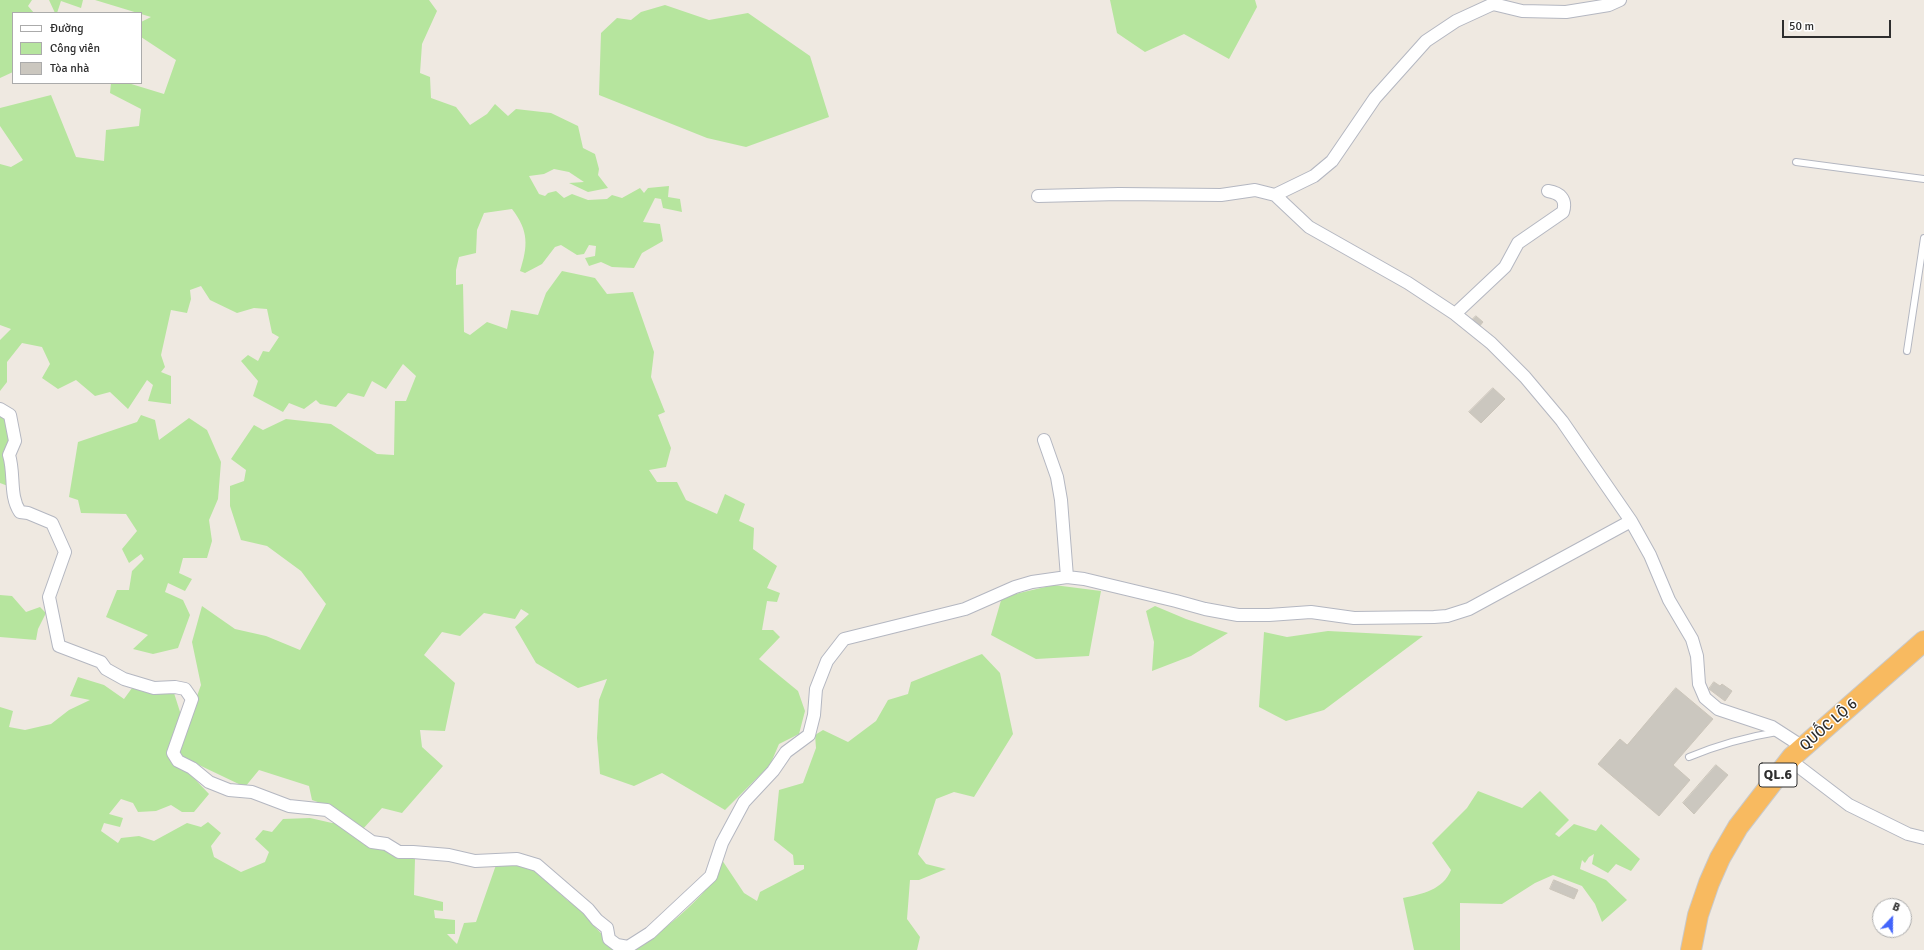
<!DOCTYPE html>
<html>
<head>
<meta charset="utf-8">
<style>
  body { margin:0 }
  #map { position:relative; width:1924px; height:950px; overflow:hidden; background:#efe9e1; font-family:Signika,sans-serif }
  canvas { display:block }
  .legend { position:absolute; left:12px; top:12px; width:130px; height:72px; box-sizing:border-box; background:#fff; border:1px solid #ababab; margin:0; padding:5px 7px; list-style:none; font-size:12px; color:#2e2e2e }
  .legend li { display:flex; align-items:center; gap:8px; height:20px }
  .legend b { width:20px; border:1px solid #ababab }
  .north { position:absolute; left:1872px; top:898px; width:40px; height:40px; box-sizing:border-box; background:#fff; border:1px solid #ababab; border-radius:50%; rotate:22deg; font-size:11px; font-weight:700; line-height:16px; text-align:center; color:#2e2e2e }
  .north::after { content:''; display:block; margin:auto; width:14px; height:18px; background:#4264fb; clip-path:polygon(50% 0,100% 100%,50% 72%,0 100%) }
  .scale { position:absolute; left:1782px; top:20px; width:109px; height:18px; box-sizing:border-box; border:2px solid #2e2e2e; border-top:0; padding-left:5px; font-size:12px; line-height:14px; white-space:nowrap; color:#2e2e2e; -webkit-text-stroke:3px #fff; paint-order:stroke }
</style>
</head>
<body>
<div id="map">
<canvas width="1924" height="950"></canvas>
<ul class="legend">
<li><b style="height:5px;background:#fff"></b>Đường</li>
<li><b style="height:11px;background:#b6e59e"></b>Công viên</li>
<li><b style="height:11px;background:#cbc7bf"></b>Tòa nhà</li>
</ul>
<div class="north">B</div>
<div class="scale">50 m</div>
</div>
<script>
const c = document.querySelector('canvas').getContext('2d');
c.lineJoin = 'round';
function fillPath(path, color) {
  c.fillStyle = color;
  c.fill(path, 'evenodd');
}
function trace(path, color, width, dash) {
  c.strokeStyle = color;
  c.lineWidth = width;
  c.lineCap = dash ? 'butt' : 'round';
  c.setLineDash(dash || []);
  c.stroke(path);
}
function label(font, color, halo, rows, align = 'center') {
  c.font = font + ' Signika,sans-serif';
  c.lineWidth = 3;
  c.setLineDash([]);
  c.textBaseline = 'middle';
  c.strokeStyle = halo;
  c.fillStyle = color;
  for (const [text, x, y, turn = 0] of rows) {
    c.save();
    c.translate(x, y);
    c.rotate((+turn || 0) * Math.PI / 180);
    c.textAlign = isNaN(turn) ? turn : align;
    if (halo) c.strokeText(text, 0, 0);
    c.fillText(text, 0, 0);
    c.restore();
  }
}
const green = new Path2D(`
  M0,0H32L28,6L34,13H13V72L0,78Z
  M49,0H83L81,8L61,1L57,13H55Z
  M95,0H429L437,11L422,44L420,73L430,77L431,98L456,107L470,125L487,114L495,104L508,116L516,109L551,113L578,126L583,148L595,154L599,169L598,175L608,188L588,192L569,183L584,182L569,172L554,169L544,174L529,176L539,194L545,196L548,193L556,191L564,198L572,194L588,200L607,199L612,195L622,198L640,188L644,193L648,188L669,186L668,197L680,199L682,212L663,208L661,199L655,198L643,222L660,224L663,241L642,253L634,268L612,267L601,262L589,266L585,258L595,256L596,246L589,245L584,254L577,255L561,245L555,247L542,264L525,273L520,271C528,246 529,231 512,209L484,213L477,230L476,253L459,257L456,270V285L463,284L464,332L470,335L487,322L507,329L511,310L538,315L546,293L562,271L595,278L607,294L633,292L654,352L651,377L665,412L658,415L671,448L666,467L649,470L657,482H677L686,500L717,514L725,494L745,504L739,521L754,528L753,549L777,566L767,588L780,593L777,602L767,601L762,630H773L780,637L759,659L798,691L805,711L799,734L779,744L770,765L725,810L662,773L634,786L600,774L597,738L599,700L607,679L578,688L536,663L515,627L529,614L521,609L515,619L484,613L460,636L442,632L424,655L455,683L445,731L420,730L422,747L443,766L402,813L382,808L362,830L326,805L312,800L309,786L259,770L245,787L176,754L201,685L192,642L202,606L235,629L266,636L300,650L326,604L301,571L267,546L241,540L230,506V486L244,481L246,470L231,459L254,425L263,430L286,419L331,424L377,454L394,455L395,401H406L416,376L403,364L386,389L372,381L364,397L348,393L336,407L320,404L316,400L304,409L289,403L283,412L253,396L258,381L241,361L248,355L258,361L263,351L269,352L279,337L272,333L267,309L254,308L237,313L210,300L201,286L190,290L191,299L187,313L171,310L161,355L165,367L161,372L171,376V404L148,401L153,385L147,380L128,409L110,392L95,396L76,380L58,389L42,378L50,364L42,347L22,343L7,362V382L0,391V340L11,329L0,325V164L11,167L23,160L0,126V108L51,95L76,157L104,161L106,130L139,126L141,109L110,93L111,83H128L164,94L176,60L141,37V22L151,17Z
  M1110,0H1255L1257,7L1229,59L1184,34L1145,52L1117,33Z
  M665,5L709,20L748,13L810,56L829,117L746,147L707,138L599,95L601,33L617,18L631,20L641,12Z
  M0,414L6,422L9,440L5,450L8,486L0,483Z
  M141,415L155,420L159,440L189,418L207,430L221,462L218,499L209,520L212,541L207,558H183L179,573L192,579L185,591L168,583L165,592L183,600L190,615L178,648L153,654L133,649L148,635L106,617L117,590H129L132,571L144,559L141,554L129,563L122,549L137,531L126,514L81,513L78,500L69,497L78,442L137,422Z
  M1054,585L1101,591L1089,656L1036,659L991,635L1002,597Z
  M0,595L12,596L26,612L40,607L46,613L38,629L36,640L0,637Z
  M1155,606L1186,619L1228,633L1191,656L1152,671L1154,642L1146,611Z
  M1328,631L1423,636L1324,710L1286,721L1259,707L1264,632L1287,637Z
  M982,654L1000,673L1013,734L974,797L954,792L936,799L918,854L926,864L946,869L919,880H910L907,919L920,937L917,950H633C660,933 695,906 713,880C717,874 719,866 722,860L744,893L757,901L760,892L804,869V865H794L793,855L774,840L779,790L803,783L816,748L815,735L823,730L848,742L876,721L888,700L908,694L911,682Z
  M78,677L104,685L124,699L132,688L155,694L174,693L181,715L167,755L171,762L189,773L209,794L194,812H182L171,805L156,811L138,812L133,803L121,799L109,814L123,818L120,827L104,823L101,831L118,843L121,838L139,836L154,841L187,823L201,827L208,822L221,833L211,846L214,857L241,872L265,862L269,852L255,839L263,830L272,832L283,819L310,818L332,823H339L385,849L399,859H415L414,895L443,902V911L434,910L435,918L455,920V934H447L457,944L464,923L476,922L496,865L514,864L535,871L567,900L586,913L594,926L617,950H0V707L13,711L9,727L25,730L51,724L69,710L90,700L70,696Z
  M1478,791L1522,808L1540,791L1569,820L1555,834L1559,837L1574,824L1596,831L1601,824L1640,859L1631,871L1616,864L1608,873L1592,864L1594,854L1589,857L1585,863L1582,860L1580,869L1606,880L1627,900L1602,922L1595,904L1582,886L1553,875L1535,883L1502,904L1460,903V950H1414L1403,898C1422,894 1443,890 1451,870L1432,843L1467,808Z`);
const building = new Path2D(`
  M1476,316L1483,322L1478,328L1471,321Z
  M1493,388L1505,399L1481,423L1469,412Z
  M1714,682L1720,686L1722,684L1732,691L1725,701L1709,689Z
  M1676,688L1713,719L1673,765L1690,780L1659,816L1598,764L1620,739L1627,745Z
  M1716,765L1728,775L1694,814L1683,803Z
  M1554,880L1578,890L1574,899L1550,889Z`);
const service = new Path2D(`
  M1796,162L1924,179
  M1907,351L1924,238
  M1689,757C1718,745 1746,737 1777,732`);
const minor = new Path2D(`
  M1275,195L1309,227L1408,283L1455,314L1491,343L1525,377L1562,421L1631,521L1650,555L1669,600L1692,639L1697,656L1699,684L1705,698L1718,709L1772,727L1803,747
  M1038,196L1119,194L1221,195L1255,190L1275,195L1314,176L1332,161L1375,98L1426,41L1456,21L1493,4L1522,11L1566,12L1609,5L1620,0
  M1455,314L1505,267L1518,243L1563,212C1567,199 1560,193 1548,191
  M0,409L10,415L15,441L9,455C15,474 9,496 20,512L28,513L52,523L65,552L49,597L59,646L101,662L106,669L124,679L154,688L175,687L185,689L192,699L173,753L178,761L192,768L209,782L229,790L252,792L289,806L327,810L372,842L386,844L399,852H413L449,855L475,861L517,859L537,865L588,909L597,920L607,928L609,939L617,945L628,947L650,933L711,876L722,843L744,802L773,771L786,752L809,735L814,715L816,689L827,661L844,639L965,609L1015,587L1032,582L1067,577L1084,579L1176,601L1205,609L1238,615H1269L1311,612L1354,618L1434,617L1447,616L1469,609L1631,521
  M1044,440L1057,477L1061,500L1067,577
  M1790,760L1849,805L1908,834L1924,838`);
const trunk = new Path2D(`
  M1691,950L1698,915L1709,883L1720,858L1738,827L1792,757L1924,641`);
const shields = [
  [1778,775,38]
];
const shieldNames = [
  ["QL.6",1778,775]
];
const streetNames = [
  ["QUỐC LỘ 6",1829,725,-41]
];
fillPath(green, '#b6e59e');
fillPath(building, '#cbc7bf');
trace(building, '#cbc5ba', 1);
trace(service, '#b4b7c1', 8);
trace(minor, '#b4b7c1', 14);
trace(trunk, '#c9c9c9', 22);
trace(service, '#fff', 6);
trace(minor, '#fff', 12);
trace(trunk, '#f8ba60', 20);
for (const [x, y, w] of shields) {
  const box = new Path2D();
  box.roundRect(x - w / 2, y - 12, w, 24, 3);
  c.fillStyle = '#fff';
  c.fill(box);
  trace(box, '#2e2e2e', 1);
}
label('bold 14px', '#2e2e2e', null, shieldNames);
label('15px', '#2e2e2e', '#fff', streetNames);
</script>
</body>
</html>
